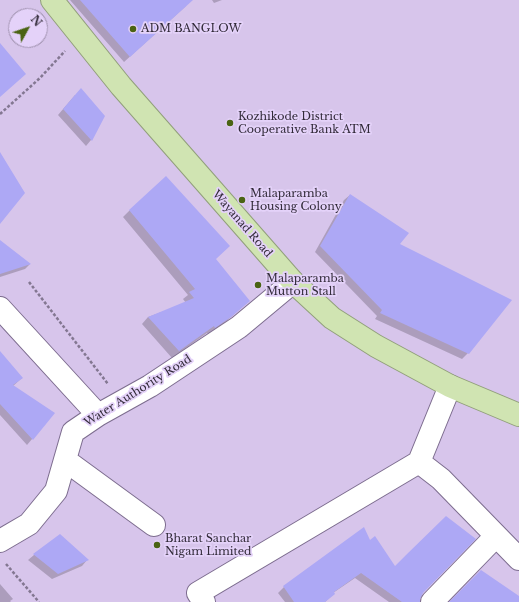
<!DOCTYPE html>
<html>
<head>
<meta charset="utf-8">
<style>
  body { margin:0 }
  #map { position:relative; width:519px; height:602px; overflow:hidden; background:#d7c5eb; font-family:"Libre Baskerville",serif }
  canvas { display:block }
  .north { position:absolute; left:8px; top:8px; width:40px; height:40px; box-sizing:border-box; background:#e4d2f9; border:1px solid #9d8fac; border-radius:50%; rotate:50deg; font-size:11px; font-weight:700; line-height:16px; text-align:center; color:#322b39 }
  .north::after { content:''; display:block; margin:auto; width:14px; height:18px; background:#4a6313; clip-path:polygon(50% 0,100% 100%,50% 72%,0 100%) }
</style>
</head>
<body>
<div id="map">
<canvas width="519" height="602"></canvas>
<div class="north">N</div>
</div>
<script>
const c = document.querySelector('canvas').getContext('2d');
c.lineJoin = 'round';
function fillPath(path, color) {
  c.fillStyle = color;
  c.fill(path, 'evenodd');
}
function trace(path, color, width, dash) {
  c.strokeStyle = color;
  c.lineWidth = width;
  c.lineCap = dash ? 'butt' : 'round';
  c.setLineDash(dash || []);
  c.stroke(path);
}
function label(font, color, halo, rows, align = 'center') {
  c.font = font + ' "Libre Baskerville",serif';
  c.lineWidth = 3.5;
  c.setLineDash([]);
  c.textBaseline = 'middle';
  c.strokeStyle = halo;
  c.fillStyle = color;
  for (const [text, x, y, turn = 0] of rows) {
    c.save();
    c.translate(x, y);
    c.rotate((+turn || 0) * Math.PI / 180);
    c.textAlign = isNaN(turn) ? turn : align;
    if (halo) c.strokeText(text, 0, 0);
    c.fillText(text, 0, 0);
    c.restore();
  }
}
const shadow = new Path2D(`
  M70,0H190L185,7L124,62Z
  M212,0H222L214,3Z
  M75,95L104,116L91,140L86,146L58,115Z
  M350,195L398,245L468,353L462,359L375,319L377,316L315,252L344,200Z
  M130,210L215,259L249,301L223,324L208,334L207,333L172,358L142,324L148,317L186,303L183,299L188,295L123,217Z
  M0,241L30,264L25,269L0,277Z
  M0,352L22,378L13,386L54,413L27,445L0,415Z
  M364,529L369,541L395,567L422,593L415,602H389L355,578L333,593L334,594L325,602H285L278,593L284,587Z
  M60,535L87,560L82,566L52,579L28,560L34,555Z
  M0,584L13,599L10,601L11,602H0Z`);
const building = new Path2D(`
  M80,0H193L130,57Z
  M0,43L26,74L0,97Z
  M81,88L105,116L92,141L63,109Z
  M0,152L25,193L0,224Z
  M166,176L230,246L216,259L250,301L231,317L215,328L214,326L179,351L148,317L194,298L189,292L195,289L129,210Z
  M350,194L409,233L400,244L512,300L469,354L380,313L382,310L320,246Z
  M0,240L31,264L0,274Z
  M0,351L23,378L13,385L55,413L33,440L0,404Z
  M446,516L476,539L423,593L420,599V602H402L361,573L334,592L335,594L325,602H294L283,586L364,527L370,540L375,536L395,566L406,555Z
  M60,534L89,560L58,574L33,554Z
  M481,570L519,596V602H449Z`);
const path = new Path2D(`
  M0,114L40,78L65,51
  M29,282L108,384
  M6,564L39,602`);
const minor = new Path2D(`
  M0,308L98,415
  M450,386L419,462L441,479L519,559
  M65,460L154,525
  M0,541L29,524L56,491L73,432L98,415L150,386L239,327L293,282
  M204,602L198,593L419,462
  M432,602L496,536`);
const trunk = new Path2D(`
  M52,0L121,86L293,282L332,318L376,346L450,386L519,415`);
const markers = [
  [133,29,4,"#4a6313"],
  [230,123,4,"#4a6313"],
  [242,200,4,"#4a6313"],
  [258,285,4,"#4a6313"],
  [157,545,4,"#4a6313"]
];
const poiNames = [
  ["ADM BANGLOW",141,29],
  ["Kozhikode District",238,117],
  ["Cooperative Bank ATM",238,130],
  ["Malaparamba",250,194],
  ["Housing Colony",250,207],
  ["Malaparamba",266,279],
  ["Mutton Stall",266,292],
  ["Bharat Sanchar",165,539],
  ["Nigam Limited",165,552]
];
const streetNames = [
  ["Wayanad Road",242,224,49],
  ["Water Authority Road",138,391,-32]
];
fillPath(shadow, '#0003');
fillPath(building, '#ada8f5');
trace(minor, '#7d6d8f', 24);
trace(trunk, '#919f7b', 24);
trace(path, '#837791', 2.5, [3, 2]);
trace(minor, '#fff', 22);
trace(trunk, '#d0e4b2', 22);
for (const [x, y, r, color] of markers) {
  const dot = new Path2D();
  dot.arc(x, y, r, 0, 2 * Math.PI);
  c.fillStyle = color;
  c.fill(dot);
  trace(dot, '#e4d2f9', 1.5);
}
label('11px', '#322b39', '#e4d2f9', poiNames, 'left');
label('11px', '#322b39', '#e4d2f9', streetNames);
</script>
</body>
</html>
